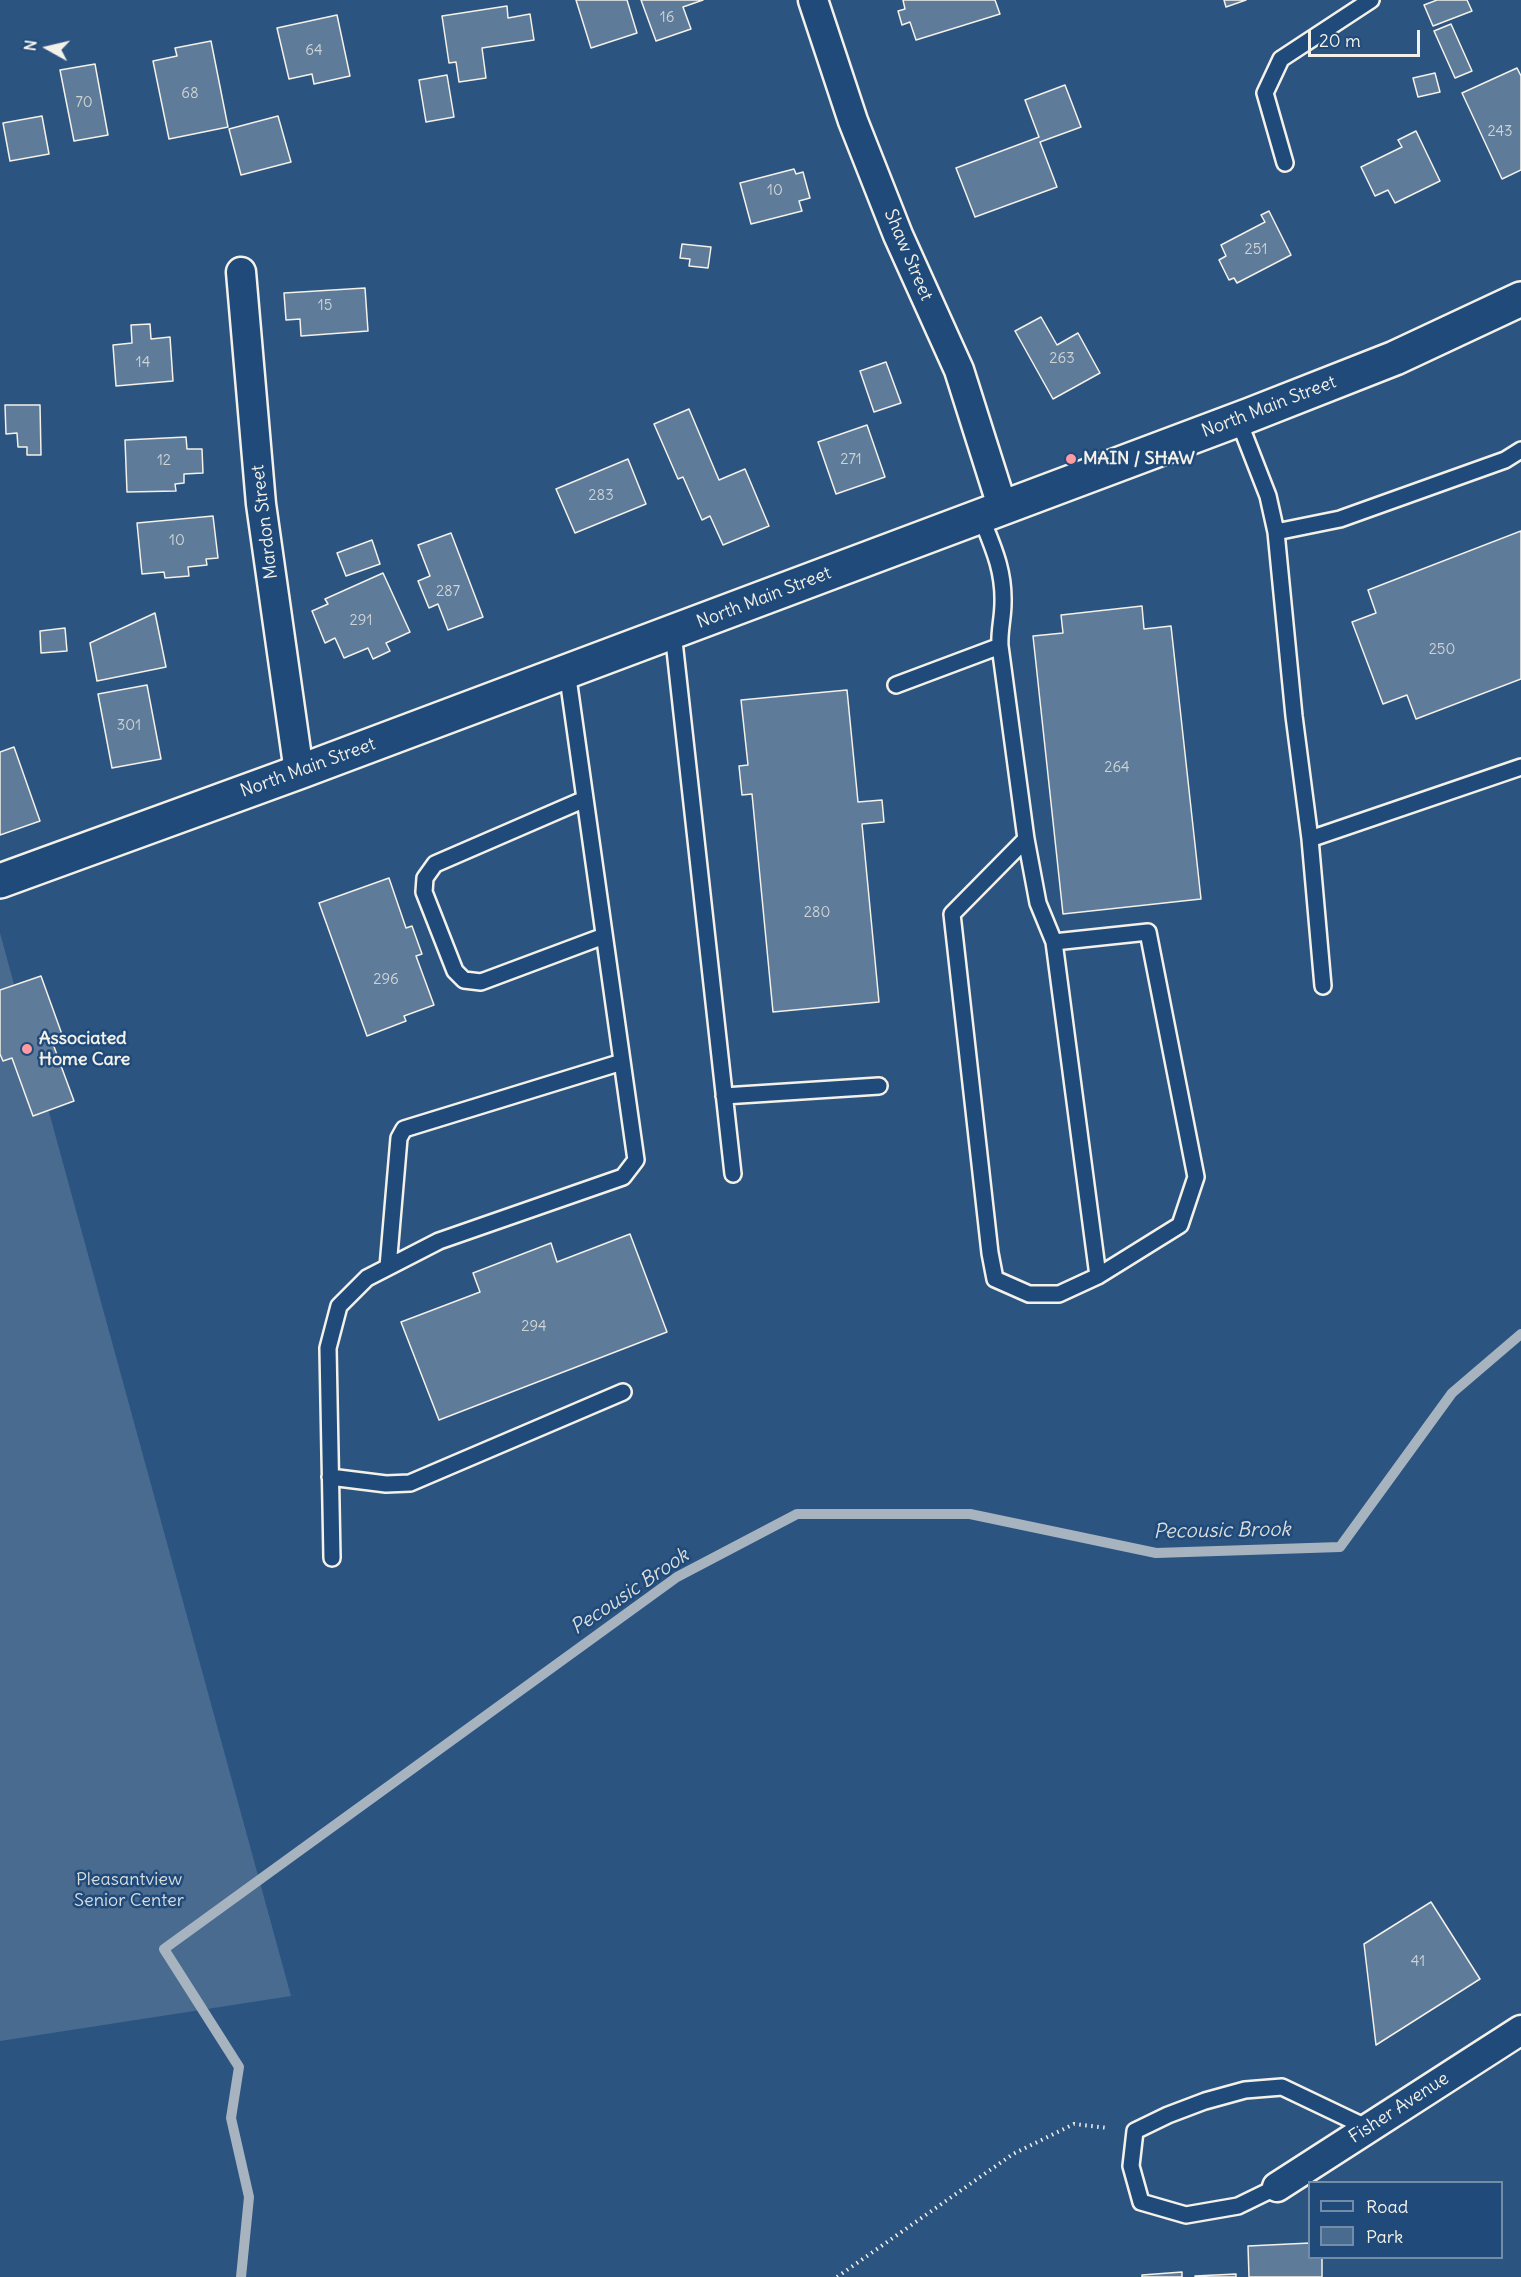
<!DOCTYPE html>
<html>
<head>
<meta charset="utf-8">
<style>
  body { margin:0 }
  #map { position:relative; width:1521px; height:2277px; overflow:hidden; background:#2c5481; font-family:Delius,sans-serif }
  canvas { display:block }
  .legend { position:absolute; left:1308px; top:2181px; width:195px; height:78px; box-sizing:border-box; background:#1f4a7a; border:2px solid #748da6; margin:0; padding:8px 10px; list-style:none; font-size:18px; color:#f4f1e8 }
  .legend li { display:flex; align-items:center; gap:12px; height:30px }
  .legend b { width:30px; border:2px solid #748da6 }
  .north { position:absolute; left:18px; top:18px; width:60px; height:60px; -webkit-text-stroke:4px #1f4a7a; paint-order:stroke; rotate:278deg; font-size:16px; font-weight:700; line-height:24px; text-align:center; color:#f4f1e8 }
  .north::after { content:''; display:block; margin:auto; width:21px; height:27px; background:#f4f1e8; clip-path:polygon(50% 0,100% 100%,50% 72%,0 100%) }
  .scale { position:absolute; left:1308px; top:30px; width:112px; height:27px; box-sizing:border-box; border:3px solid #f4f1e8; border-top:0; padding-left:8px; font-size:18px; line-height:21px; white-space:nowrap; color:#f4f1e8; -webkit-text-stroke:4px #1f4a7a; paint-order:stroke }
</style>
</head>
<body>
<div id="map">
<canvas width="1521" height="2277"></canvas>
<ul class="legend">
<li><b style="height:8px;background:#1f4a7a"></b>Road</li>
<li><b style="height:16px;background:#496b90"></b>Park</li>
</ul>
<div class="north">N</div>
<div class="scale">20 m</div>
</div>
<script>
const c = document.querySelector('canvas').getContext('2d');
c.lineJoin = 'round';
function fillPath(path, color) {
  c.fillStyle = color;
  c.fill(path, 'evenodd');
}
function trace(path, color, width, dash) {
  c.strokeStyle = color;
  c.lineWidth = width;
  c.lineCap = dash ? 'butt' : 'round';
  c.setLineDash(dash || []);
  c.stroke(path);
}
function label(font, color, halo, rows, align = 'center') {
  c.font = font + ' Delius,sans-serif';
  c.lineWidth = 5;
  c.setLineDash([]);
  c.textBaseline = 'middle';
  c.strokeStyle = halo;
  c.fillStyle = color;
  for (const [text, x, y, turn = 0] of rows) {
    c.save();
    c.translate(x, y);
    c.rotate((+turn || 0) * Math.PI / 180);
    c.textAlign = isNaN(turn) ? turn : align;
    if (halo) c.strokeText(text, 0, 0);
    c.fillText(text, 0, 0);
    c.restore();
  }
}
const green = new Path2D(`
  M0,933L291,1996L0,2041Z`);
const stream = new Path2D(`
  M241,2277L249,2197L231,2118L239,2067L164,1949L677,1577L797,1514H970L1156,1553L1340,1547L1452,1393L1521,1334`);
const building = new Path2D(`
  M576,0H627L637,33L591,48Z
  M641,0H703L683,7L691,29L656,41Z
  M903,0H995L1000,14L916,40L910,22L902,25L898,11L905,9Z
  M1224,0H1246L1226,7Z
  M1437,0H1467L1472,11L1433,26L1424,5Z
  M507,6L508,18L530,14L534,40L482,48L486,78L459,82L456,62L449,63L442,16Z
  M337,15L350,76L314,84L312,74L289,79L277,28Z
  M1451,24L1472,71L1455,78L1434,31Z
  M211,41L228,127L169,139L153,61L177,56L175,48Z
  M95,64L108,135L74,141L60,70Z
  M1517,68L1521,76V170L1502,179L1462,93Z
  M1435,73L1440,92L1418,97L1413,78Z
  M447,75L454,117L426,122L419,80Z
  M1065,85L1081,127L1040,142L1057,187L975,217L956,168L1039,137L1025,100Z
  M42,116L49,154L10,161L3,123Z
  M278,116L291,162L241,175L229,129Z
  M1416,131L1440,181L1395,203L1388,190L1375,196L1361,167L1402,147L1398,140Z
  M794,169L796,174L803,172L810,198L799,201L802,211L751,224L740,183Z
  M1269,211L1291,255L1237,283L1234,278L1229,280L1219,260L1226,256L1221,245L1265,222L1261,215Z
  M682,244L711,247L708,268L689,266L690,259L680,258Z
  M365,288L368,331L301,336L300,319L286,320L284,293Z
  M1041,317L1057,345L1078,333L1100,373L1053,399L1015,331Z
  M150,324L151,339L170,337L173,381L116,386L113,345L132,343L131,325Z
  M886,362L901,403L874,412L860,371Z
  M5,405H40L41,455H27V447H18L17,433L6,434Z
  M689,409L719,480L745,469L769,526L723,545L710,516L702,520L683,477L678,479L654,424Z
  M867,425L885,477L836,494L818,442Z
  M186,437L187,449H202L203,473L184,474V483L175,484L176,491L127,492L125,440Z
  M628,459L646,504L575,533L556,489Z
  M213,516L218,558L206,559L207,565L188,567L189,576L165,578L164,572L142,574L137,523Z
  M1521,531V679L1416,719L1407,695L1383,704L1352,622L1376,613L1368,590Z
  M451,533L483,617L448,630L438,604L429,608L418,581L430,576L418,545Z
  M372,540L380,564L346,576L337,553Z
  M383,573L410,632L386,643L390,651L373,659L368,648L344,658L335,638L325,643L312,611L328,604L325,599Z
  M1142,606L1144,629L1171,626L1201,899L1063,914L1033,636L1063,633L1061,615Z
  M155,613L166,667L97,681L90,643Z
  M65,628L67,651L41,653L40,631Z
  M147,685L161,759L112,768L98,694Z
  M847,690L858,802L882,800L884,822L862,824L879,1002L773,1012L752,794L742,795L739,766L748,765L741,700Z
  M14,747L40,821L0,835V752Z
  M389,878L406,928L412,926L422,954L416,956L434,1005L404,1016L406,1021L367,1036L319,903Z
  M41,976L64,1040L53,1044L74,1101L33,1116L12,1058L3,1061L0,1054V990Z
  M630,1234L667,1332L439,1420L401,1322L480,1292L473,1273L551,1243L557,1262Z
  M1431,1902L1480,1979L1376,2045L1364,1944Z
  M1310,2243V2258H1322V2277H1249L1248,2246Z
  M1182,2272V2277H1142V2275Z
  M1236,2274V2277H1195V2276Z`);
const path = new Path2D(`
  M837,2277L1013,2154L1074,2124L1108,2128`);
const lane = new Path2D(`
  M1285,163L1265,93L1281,59L1371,0
  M1238,419L1268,496L1276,532L1294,716L1310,839L1323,986
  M981,517C993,547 1004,570 1003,603C1003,618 999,631 1000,646L1026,839L1038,903L1054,942L1148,932L1196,1177L1180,1225L1098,1276L1059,1294H1029L995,1279L990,1253L952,914L1026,839
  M1276,532L1340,519L1505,460L1521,450
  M673,632L733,1174
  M896,685L1000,646
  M585,799L435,864L425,878L424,892L455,971L464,980L481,982L604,936
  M1310,839L1521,767
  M1054,942L1098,1276
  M724,1096L879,1086
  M388,1267L399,1138L404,1129L622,1062
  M330,1477L386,1484L410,1483L623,1392
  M332,1558L328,1348L339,1306L367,1278L439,1241L623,1177L636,1160L567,671
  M1277,2187L1238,2206L1186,2215L1141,2202L1131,2166L1135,2131L1168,2115L1205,2101L1245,2090L1282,2087L1368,2128`);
const street = new Path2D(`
  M813,0L853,121L898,235L959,370L1003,509
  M241,272L261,504L299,772
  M1277,2187L1521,2030`);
const primary = new Path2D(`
  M0,881L299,772L1250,415L1395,358L1521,299`);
const markers = [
  [1071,459,6,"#ff9aa2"],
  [27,1049,6,"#ff9aa2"]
];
const numberNames = [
  ["16",667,18],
  ["64",314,51],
  ["68",190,94],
  ["70",84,103],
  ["243",1500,132],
  ["10",775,191],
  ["251",1256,250],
  ["15",325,306],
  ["263",1062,359],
  ["14",143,363],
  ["271",851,460],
  ["12",164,461],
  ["283",601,496],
  ["10",177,541],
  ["287",448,592],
  ["291",361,621],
  ["250",1442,650],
  ["301",129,726],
  ["264",1117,768],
  ["280",817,913],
  ["296",386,980],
  ["294",534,1327],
  ["41",1418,1962]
];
const streetNames = [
  ["Shaw Street",908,255,67],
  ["North Main Street",1269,407,-21],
  ["Mardon Street",265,522,-97],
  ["North Main Street",764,598,-21],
  ["North Main Street",308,768,-20],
  ["Fisher Avenue",1399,2108,-33]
];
const poiNames = [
  ["MAIN / SHAW",1083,459],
  ["Associated",39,1039],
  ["Home Care",39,1060]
];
const parkNames = [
  ["Pleasantview",129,1880],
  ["Senior Center",129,1901]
];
const waterNames = [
  ["Pecousic Brook",1222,1531,-1],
  ["Pecousic Brook",630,1592,-34]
];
fillPath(green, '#496b90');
trace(stream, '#a7b4c0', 10);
fillPath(building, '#5e7b9a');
trace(building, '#f4f1e8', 1.5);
trace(lane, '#f4f1e8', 20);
trace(street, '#f4f1e8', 33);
trace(primary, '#f4f1e8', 38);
trace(path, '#f4f1e8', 4, [1.5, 4.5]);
trace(lane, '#1f4a7a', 15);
trace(street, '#1f4a7a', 28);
trace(primary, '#1f4a7a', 33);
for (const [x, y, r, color] of markers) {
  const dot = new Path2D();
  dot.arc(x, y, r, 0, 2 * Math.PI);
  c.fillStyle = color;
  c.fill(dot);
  trace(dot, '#1f4a7a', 2);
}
label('15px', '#ced4d4', null, numberNames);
label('18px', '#f4f1e8', '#1f4a7a', streetNames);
label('bold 18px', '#f4f1e8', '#1f4a7a', poiNames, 'left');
label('18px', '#dadddb', '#1f4a7a', parkNames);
label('italic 20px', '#dadddb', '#1f4a7a', waterNames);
</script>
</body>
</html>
